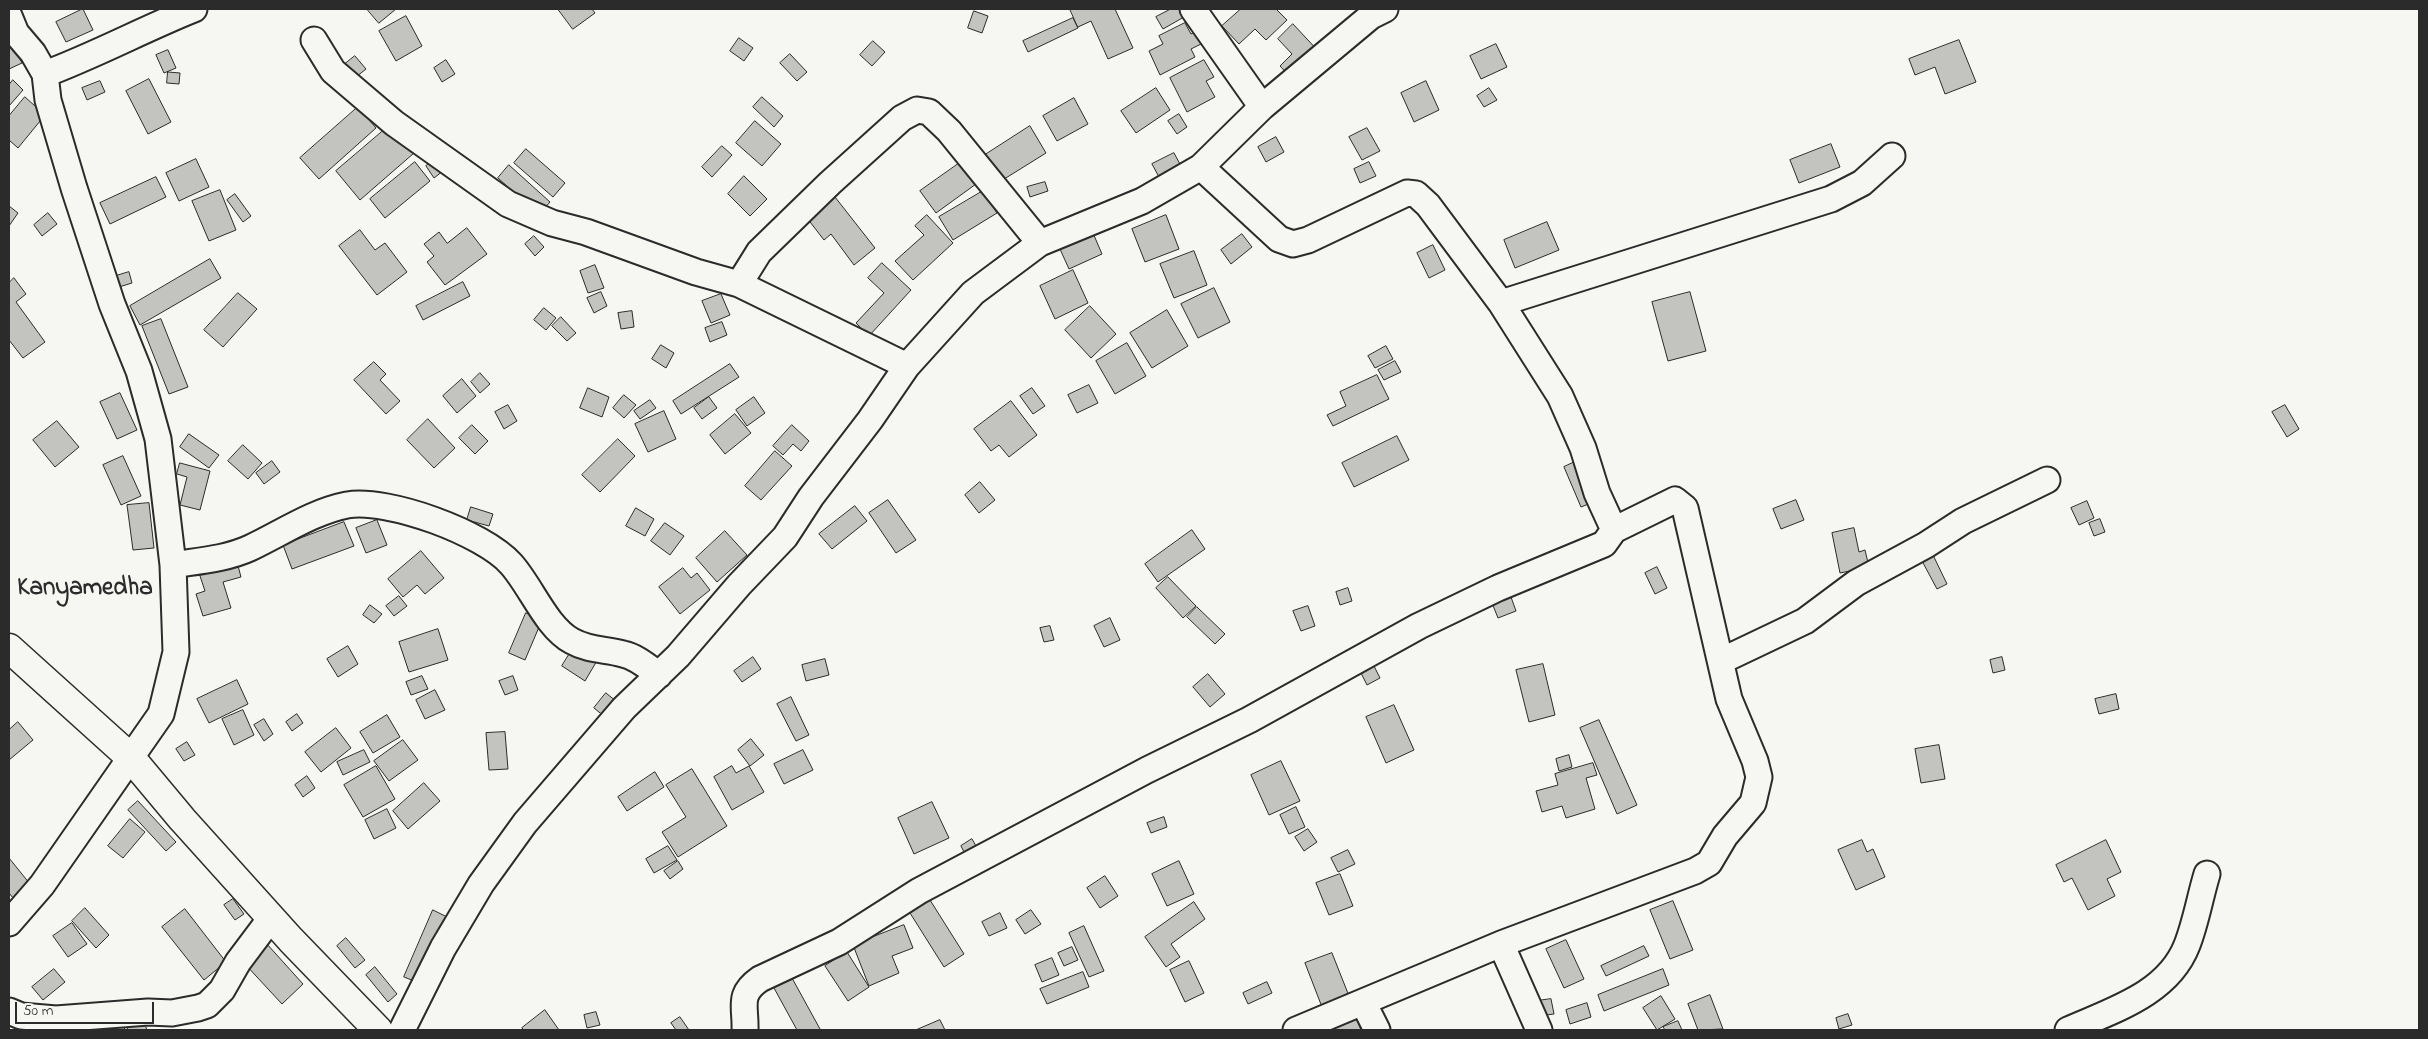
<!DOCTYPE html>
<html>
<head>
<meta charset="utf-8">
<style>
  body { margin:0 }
  #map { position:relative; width:2428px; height:1039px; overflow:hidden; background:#f6f6f2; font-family:"Indie Flower",sans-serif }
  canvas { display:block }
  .frame { position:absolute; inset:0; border:10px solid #2b2b2b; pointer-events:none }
  .scale { position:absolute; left:15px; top:1002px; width:139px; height:22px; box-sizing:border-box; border:2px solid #2b2b2b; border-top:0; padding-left:6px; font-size:15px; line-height:18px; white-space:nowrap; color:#2b2b2b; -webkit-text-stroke:4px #f6f6f2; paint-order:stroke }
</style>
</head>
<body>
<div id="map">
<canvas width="2428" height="1039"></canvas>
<div class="frame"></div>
<div class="scale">50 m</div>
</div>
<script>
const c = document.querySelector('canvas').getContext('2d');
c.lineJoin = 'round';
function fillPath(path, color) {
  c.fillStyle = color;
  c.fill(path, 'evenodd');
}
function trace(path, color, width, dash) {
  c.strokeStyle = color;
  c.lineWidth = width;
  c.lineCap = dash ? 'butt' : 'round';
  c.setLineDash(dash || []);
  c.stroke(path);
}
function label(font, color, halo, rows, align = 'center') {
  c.font = font + ' "Indie Flower",sans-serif';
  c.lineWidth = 5;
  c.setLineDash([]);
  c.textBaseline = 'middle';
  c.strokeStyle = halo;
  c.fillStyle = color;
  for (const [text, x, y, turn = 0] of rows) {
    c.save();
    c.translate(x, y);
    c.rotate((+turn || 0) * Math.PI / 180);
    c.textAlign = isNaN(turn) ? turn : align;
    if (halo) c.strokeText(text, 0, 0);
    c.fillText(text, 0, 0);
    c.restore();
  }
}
const building = new Path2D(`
  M83,9L93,30L66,42L56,22Z
  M367,9H396L379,23Z
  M558,9H592L595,13L573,29Z
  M1070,9H1115L1133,48L1108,59L1091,21L1078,27Z
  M1171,9H1179L1184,17L1163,29L1156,17Z
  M1241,9H1276L1287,20L1266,40L1255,29L1239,44L1222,26Z
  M974,11L988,16L982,33L968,28Z
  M406,16L422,46L396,61L379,31Z
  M1073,18L1078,28L1028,52L1023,41Z
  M1185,23L1191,34L1199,30L1205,42L1191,49L1195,57L1160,75L1149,51L1163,44L1159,36Z
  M1293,24L1321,54L1293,80L1280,66L1292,54L1278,39Z
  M739,38L753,48L744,61L730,51Z
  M1959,40L1976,82L1945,94L1935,67L1915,75L1909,59Z
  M873,41L885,52L872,66L860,55Z
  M12,42L22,63L9,69V43Z
  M1496,44L1507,67L1481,79L1470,56Z
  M168,50L176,68L164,73L156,55Z
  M790,54L807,72L797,81L780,63Z
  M355,56L366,69L356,77L345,64Z
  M446,60L455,74L442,82L434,68Z
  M1204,60L1214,77L1206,81L1215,97L1187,112L1170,78Z
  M168,72L180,73L179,84L167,83Z
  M149,79L171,122L148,134L126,91Z
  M13,80L23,90L9,106V85Z
  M100,81L105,92L87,100L82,88Z
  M1426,81L1439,110L1414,122L1401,93Z
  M1156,88L1170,110L1136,133L1121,111Z
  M1489,88L1497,100L1484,107L1477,96Z
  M25,97L45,115L18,148L9,140V116Z
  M762,97L783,116L774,127L753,107Z
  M1074,98L1088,124L1057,141L1043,116Z
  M358,107L376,128L319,179L300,158Z
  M1179,114L1187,127L1177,134L1168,121Z
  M755,121L781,144L762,166L736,143Z
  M390,125L414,153L360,200L336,171Z
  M1030,126L1046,153L1001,181L985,155Z
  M1367,128L1380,151L1362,160L1349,137Z
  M1276,137L1284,152L1266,162L1258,147Z
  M1831,144L1840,167L1799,183L1790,160Z
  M722,146L732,155L712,177L702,167Z
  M526,149L565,183L553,197L514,163Z
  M1174,153L1181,166L1159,177L1152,164Z
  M439,156L448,167L434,178L426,166Z
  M196,159L209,187L179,201L166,173Z
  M415,162L430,181L385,218L370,199Z
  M961,162L976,184L936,213L920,191Z
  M1369,162L1376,176L1360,183L1354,169Z
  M509,165L550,202L539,215L498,178Z
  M744,176L767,199L750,216L728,194Z
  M156,177L166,197L110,224L100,203Z
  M1045,182L1048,191L1030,197L1027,187Z
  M220,190L236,230L209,241L192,201Z
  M983,191L997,213L953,240L939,217Z
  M235,194L251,216L243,222L227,200Z
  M835,197L875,248L854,265L831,234L824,240L807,218Z
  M9,206L18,213L9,226Z
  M48,213L57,224L42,236L34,225Z
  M927,215L953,243L913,280L895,261L924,235L915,226Z
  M1166,215L1179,249L1145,262L1132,229Z
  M1547,222L1559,250L1515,268L1504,240Z
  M467,228L487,254L445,285L427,262L434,256L424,244L439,232L447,243Z
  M360,230L375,250L385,243L407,272L377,295L339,246Z
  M1093,233L1102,254L1069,269L1060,249Z
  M1242,234L1252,247L1231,264L1221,250Z
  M534,236L544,247L535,256L525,244Z
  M1433,245L1445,270L1429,278L1417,253Z
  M1194,251L1207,285L1174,298L1160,264Z
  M210,259L221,278L140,325L130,306Z
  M882,263L911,290L869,336L856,323L884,293L868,278Z
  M595,265L604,288L588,293L580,271Z
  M1073,270L1088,303L1055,319L1040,286Z
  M129,272L132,283L119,287L116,276Z
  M14,278L26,294L16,302L45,342L23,358L9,340V283Z
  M463,282L470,296L423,320L416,306Z
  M1214,288L1230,322L1198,338L1181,304Z
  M601,292L607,306L594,313L587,298Z
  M1690,292L1706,351L1668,361L1652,302Z
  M238,293L257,309L223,347L204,330Z
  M721,294L730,315L711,323L702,301Z
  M1090,306L1116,334L1091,358L1065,330Z
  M544,308L556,318L546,330L534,320Z
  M1167,310L1188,346L1152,368L1130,333Z
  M632,311L634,327L621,329L618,313Z
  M561,317L576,333L567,341L552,326Z
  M161,319L188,387L169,394L142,326Z
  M722,322L727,335L710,342L705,328Z
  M1127,343L1146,376L1115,394L1096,361Z
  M661,345L674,353L666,368L652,359Z
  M1386,346L1393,359L1375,368L1368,356Z
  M1395,361L1401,372L1384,380L1378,370Z
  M374,362L386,374L380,380L400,401L386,414L354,380Z
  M730,364L739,377L681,414L673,401Z
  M480,373L490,384L480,393L471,382Z
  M1377,375L1389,399L1333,426L1327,415L1346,406L1340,392Z
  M462,379L476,396L457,413L443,396Z
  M1089,385L1098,403L1077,413L1068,395Z
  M588,388L609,397L602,417L580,408Z
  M1032,388L1045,406L1033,414L1020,396Z
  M120,393L137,430L117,439L100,402Z
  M624,395L636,405L624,418L613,408Z
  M709,397L717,408L702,419L694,408Z
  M754,397L765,413L747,426L736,410Z
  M650,400L656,408L640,419L634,411Z
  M1011,401L1037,435L1009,457L999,445L991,451L974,429Z
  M508,405L517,421L504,429L495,412Z
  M2285,405L2299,429L2287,437L2272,412Z
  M664,411L676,439L648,452L635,424Z
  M735,414L751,433L725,454L710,435Z
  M428,419L455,448L434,468L407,440Z
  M57,421L79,447L55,467L33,440Z
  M472,425L488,441L475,454L459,438Z
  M792,425L809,441L801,451L793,444L783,455L773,446Z
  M189,434L219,455L209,468L180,447Z
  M1397,436L1409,460L1354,487L1342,463Z
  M618,439L635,456L600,492L582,475Z
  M243,445L262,463L248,479L228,461Z
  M775,451L792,466L761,500L745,486Z
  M123,456L141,496L121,505L103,465Z
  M1579,460L1596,501L1581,507L1564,467Z
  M272,461L280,472L264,484L256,473Z
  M180,463L210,471L200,510L180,505L187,477L177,474Z
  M980,482L995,500L979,513L965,495Z
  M888,500L916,540L896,553L869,513Z
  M1796,500L1804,520L1781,529L1773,509Z
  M2087,501L2094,518L2079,525L2071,508Z
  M149,503L154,548L133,550L127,505Z
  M855,506L867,521L832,549L819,534Z
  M471,507L493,514L489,526L467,520Z
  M636,508L654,519L645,536L626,526Z
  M2100,519L2105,532L2094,536L2089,523Z
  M377,520L387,545L366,553L356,528Z
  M344,522L354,546L292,569L283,545Z
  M665,523L684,536L670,555L651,541Z
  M1854,528L1859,552L1865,550L1869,567L1840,573L1832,533Z
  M1192,530L1205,549L1158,582L1145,564Z
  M725,531L747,555L717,582L696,558Z
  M421,551L444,578L425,594L417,585L403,597L388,579Z
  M1933,555L1947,584L1937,589L1922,561Z
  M237,562L241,577L223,582L231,608L203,616L196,594L205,591L199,573Z
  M1657,567L1667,588L1655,594L1645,573Z
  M683,568L691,578L697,573L710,590L680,614L659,587Z
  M1168,577L1196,606L1183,618L1156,588Z
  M1348,588L1352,601L1340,605L1336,592Z
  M399,596L407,606L394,616L386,606Z
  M1511,597L1516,611L1498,618L1492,603Z
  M370,605L382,614L374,623L363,615Z
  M1308,606L1315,626L1301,631L1293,611Z
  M1197,607L1225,634L1215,644L1187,617Z
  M526,613L542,620L525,660L509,653Z
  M1110,618L1120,640L1104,647L1094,626Z
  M1050,626L1054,640L1044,642L1040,628Z
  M438,629L448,660L409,672L399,642Z
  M575,645L598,659L585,681L562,666Z
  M348,646L358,664L338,677L327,659Z
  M753,657L761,669L742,682L734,671Z
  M2002,657L2005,670L1993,673L1990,660Z
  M825,659L829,675L806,681L802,665Z
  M1543,664L1555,715L1529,722L1516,670Z
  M1374,666L1380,678L1367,685L1361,673Z
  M1208,674L1225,694L1210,707L1193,687Z
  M422,676L428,689L411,695L406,682Z
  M513,676L518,690L505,695L499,681Z
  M237,680L248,704L209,723L197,699Z
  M435,690L445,710L425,719L416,700Z
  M606,693L617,702L605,717L594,708Z
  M2116,694L2119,709L2099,714L2095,699Z
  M791,697L809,735L796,741L777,704Z
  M1394,705L1414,750L1386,763L1366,717Z
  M243,710L254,735L234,745L222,719Z
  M297,714L303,723L292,731L286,722Z
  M387,715L400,737L373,753L360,732Z
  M264,719L273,734L264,741L254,725Z
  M1599,720L1637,805L1617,814L1580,728Z
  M18,722L33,740L9,760V730Z
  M336,728L351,748L321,772L305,752Z
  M505,732L508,769L489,770L486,733Z
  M751,739L764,755L750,766L738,750Z
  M403,740L418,760L389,781L374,761Z
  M187,742L195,755L184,761L176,749Z
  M1939,745L1945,779L1921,783L1915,749Z
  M364,750L370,762L343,775L337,762Z
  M803,750L813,770L784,784L774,764Z
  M1569,755L1572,767L1559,771L1556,759Z
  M1281,761L1300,801L1269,815L1251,775Z
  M1593,763L1597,775L1586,778L1595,809L1566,818L1562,806L1542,812L1536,791L1558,785L1555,774Z
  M376,766L395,799L363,817L344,785Z
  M732,766L736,773L749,766L764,792L732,810L714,777Z
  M692,769L727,826L678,857L662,832L686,817L666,785Z
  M655,772L664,787L627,811L618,797Z
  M307,776L315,788L303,797L295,785Z
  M424,783L440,801L408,829L393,811Z
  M138,801L176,842L166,851L128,810Z
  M932,802L949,838L914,854L898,818Z
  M1296,807L1305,827L1289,834L1280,815Z
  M387,809L396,828L374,839L365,820Z
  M1164,817L1167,827L1151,833L1147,823Z
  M130,819L145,832L123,858L108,846Z
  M1308,829L1317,842L1304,851L1295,837Z
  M972,839L979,851L967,858L961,846Z
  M1862,840L1867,852L1873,849L1885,877L1856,890L1838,850Z
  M2106,840L2121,872L2107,879L2115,896L2088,910L2072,878L2064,882L2056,865Z
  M668,846L677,860L654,873L646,859Z
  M1348,850L1355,864L1338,872L1331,858Z
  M9,858L30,884L13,898L9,893Z
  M678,861L683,869L670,879L664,871Z
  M1179,861L1194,894L1167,906L1152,874Z
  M1340,874L1353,906L1329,915L1316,883Z
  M1105,876L1118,896L1100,908L1087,888Z
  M233,899L244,914L235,920L224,905Z
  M930,900L964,954L944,967L910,913Z
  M1673,901L1693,950L1670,959L1650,910Z
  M1194,902L1205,919L1171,944L1180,957L1166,967L1145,937Z
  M85,908L109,935L96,948L72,921Z
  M185,909L226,962L204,980L162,927Z
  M433,910L447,917L419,983L404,977Z
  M1031,910L1041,924L1025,934L1016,920Z
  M1000,913L1007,928L989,936L982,922Z
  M72,923L87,944L68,957L53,936Z
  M904,925L913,948L892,956L899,973L869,986L853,945Z
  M1084,926L1104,971L1089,977L1069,933Z
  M346,938L365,960L355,968L337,946Z
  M1566,940L1584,979L1564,988L1546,949Z
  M266,943L303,984L282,1004L244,963Z
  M1644,946L1649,956L1606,976L1601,966Z
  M1072,947L1078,960L1064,966L1058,953Z
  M847,952L869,987L848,1001L825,966Z
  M1332,953L1349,996L1322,1007L1305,963Z
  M1052,958L1059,975L1042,982L1035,965Z
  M1189,961L1204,993L1185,1002L1170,970Z
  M375,967L397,994L388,1002L366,975Z
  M54,969L65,982L43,1000L32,987Z
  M1663,969L1669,985L1604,1011L1598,995Z
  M1083,972L1089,987L1047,1004L1040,989Z
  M792,978L820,1029L819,1030H797L774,988Z
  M1267,982L1272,993L1248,1004L1243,993Z
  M1710,995L1723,1029L1698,1030L1688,1004Z
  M1661,996L1675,1019L1657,1030L1643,1008Z
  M1551,999L1554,1014L1539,1016L1537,1001Z
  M1587,1003L1591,1017L1570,1024L1566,1010Z
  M545,1010L559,1030H524L522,1028Z
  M596,1012L600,1025L587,1028L584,1015Z
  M1848,1014L1852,1025L1839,1029L1836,1018Z
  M142,1017L147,1030H128L125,1023Z
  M680,1017L689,1030H676L671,1023Z
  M121,1019L125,1030H101L99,1026Z
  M1357,1019L1361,1030H1327Z
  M940,1020L945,1030H916Z
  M1678,1021L1682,1030H1665L1663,1027Z`);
const minor = new Path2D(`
  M1193,9L1262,107
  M9,16L16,33L33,53L45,74L48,100L74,188L112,304L139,371L158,439L173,565L176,652L161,714L42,885L9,923
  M314,40L333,71L394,123L508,204L552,223L586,232L696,272L739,284L907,366
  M45,74C96,55 144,29 194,9
  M1201,167L1279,239L1293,244L1308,240L1407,193L1416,194L1428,205L1501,303L1560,396L1583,448L1597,493L1614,530L1675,500L1685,508L1729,699L1755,761L1759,777L1753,803L1725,836L1709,863L1695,871L1501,944L1296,1030
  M739,284L759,252L830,183L902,118L917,110L929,112L949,131L1040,243
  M1501,303L1831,199L1862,183L1892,156
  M173,565C198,561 226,559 250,548C282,533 312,512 347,505C389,498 483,533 511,564C531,586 546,627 572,641C590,651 606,649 623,654C637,657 648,667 659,675
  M1721,661L1805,621L1856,583L1926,545L1963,521L2047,480
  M1501,944L1539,1030
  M1363,1002L1377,1030
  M9,1011L21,1016L56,1019L148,1012L172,1013L198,1008L207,1005L222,990L238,962L271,918
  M402,1030L443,948L481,884L525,823L624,708L678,656L739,585L785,537L811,497L870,420L907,366L973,293L1040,243L1142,201L1201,167L1262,107L1371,16L1385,9
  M745,1030C746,1006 737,995 760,979L839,942L919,891L1147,770L1249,720L1419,626L1498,588L1604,544L1614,530
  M2068,1030C2113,1010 2168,994 2187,945C2196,922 2200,897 2207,874`);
const major = new Path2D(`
  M9,648L131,758L182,819L291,940L378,1030`);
const districtNames = [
  ["Kanyamedha",85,590]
];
fillPath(building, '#c3c3c0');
trace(building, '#2b2b2b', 1);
trace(minor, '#2b2b2b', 29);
trace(major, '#2b2b2b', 31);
trace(minor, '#f6f6f2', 25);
trace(major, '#f6f6f2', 28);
label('bold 25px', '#2b2b2b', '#f6f6f2', districtNames);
</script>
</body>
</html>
